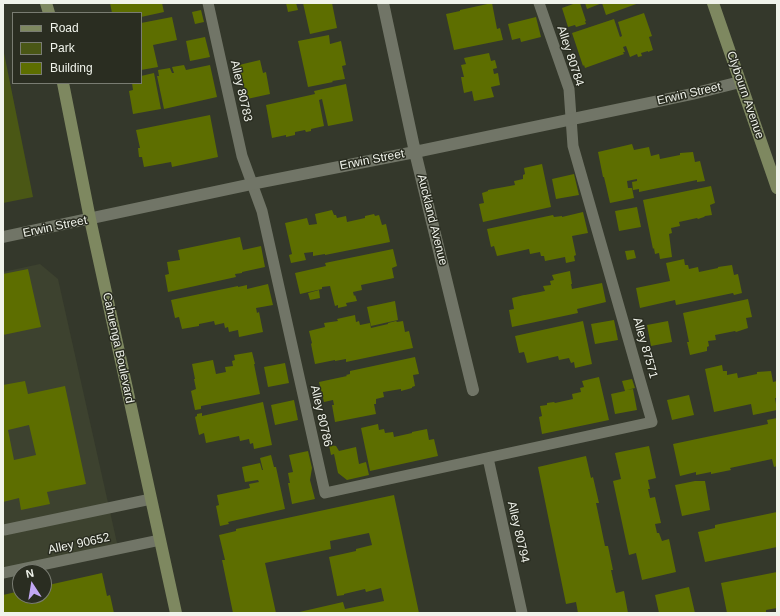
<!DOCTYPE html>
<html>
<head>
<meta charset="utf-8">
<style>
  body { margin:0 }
  #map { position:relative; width:780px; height:616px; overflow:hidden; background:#34382b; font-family:Helvetica,sans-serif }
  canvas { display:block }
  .frame { position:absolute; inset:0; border:4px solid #f0f3eb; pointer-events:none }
  .legend { position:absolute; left:12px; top:12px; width:130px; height:72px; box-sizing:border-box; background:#2a2d21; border:1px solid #797c72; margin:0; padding:5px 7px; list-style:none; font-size:12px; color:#f0f3eb }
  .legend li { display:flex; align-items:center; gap:8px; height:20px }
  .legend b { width:20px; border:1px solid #797c72 }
  .north { position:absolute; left:12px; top:564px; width:40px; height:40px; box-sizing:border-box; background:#2a2d21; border:1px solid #797c72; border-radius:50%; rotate:348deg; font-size:11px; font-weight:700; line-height:16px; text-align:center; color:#f0f3eb }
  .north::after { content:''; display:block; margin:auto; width:14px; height:18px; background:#c2a8f3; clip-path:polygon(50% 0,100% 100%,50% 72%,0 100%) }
</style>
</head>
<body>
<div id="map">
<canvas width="780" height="616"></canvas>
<div class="frame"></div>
<ul class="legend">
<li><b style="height:5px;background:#7e8860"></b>Road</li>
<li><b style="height:11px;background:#4a5715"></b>Park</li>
<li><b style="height:11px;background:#5d6e00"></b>Building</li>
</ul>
<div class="north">N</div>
</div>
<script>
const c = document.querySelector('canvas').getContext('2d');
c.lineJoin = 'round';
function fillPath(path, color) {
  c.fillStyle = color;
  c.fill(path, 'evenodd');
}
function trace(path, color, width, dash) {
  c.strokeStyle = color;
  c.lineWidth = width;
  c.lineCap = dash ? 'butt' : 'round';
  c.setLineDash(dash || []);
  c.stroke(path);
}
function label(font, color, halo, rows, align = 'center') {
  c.font = font + ' Helvetica,sans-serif';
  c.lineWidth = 3;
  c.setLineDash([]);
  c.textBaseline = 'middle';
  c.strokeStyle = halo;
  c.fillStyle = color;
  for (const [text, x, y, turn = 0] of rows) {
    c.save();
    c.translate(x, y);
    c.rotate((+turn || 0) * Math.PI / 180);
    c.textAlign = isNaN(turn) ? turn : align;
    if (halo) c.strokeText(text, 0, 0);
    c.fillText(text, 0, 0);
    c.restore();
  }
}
const built = new Path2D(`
  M40,264L58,279L119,552L3,578V272Z`);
const green = new Path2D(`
  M3,48L33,197L3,203Z`);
const building = new Path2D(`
  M110,3H162L164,12L141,17V13H112Z
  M286,3H296L298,10L288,12Z
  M303,3H332L337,28L310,34Z
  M492,3L497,29L500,28L503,40L454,50L446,14L460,11V10Z
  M576,3H580L586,21H585L586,24L576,27L575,25L568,27L562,8Z
  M585,3H639L606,15L602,3L587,9Z
  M201,10L204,22L195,24L192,12Z
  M644,13L652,36L649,37L653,50L648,52V51L641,53L642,56L638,57L637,54L630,57L626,46L623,47L625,52H623L624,54L585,68L584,65L583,66L572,33L614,19L620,37L622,36L618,22Z
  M172,17L177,40L153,45L158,67L141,70V23Z
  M536,17L541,37L521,42L520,38L512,40L508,24Z
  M329,35L330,44L341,41L346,65L342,66L345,79L332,81L333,82L308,87L298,41Z
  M205,37L210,57L190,61L186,41Z
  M489,53L491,61L495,60L497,68L493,69L494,74L498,73L500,85L491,87L494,97L474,101L472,91L464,93L461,77H464L461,65L466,64L464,58Z
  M260,60L263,73L266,72L270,94L247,99L239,65Z
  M184,65L186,70L210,65L217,97L164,109L157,76H159L158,70L170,68L172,73H174L172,67Z
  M154,73L161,109L133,114L129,91L133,90L132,83H141V76Z
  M346,84L353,121L328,126L322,99L319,100L324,126L311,129V131L306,132L305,130L295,132V135L286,137V135L272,138L266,105L315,94L314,91Z
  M210,115L218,157L172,167L171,162L144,167L142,157H139L138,148H140L136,130Z
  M632,144L634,150L649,147L651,156L659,154L660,159L680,155V153L693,152L695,162L700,161L705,181L697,182V180L639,192V189L633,190L632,182L637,181V179L627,181L628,188H632L634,198L610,203L604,177H603L598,152Z
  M542,164L551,207L483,222L479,204L484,203L482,193L488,191V190L515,185L514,181L523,179V175L525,174L524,168Z
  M574,174L579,195L556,199L552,179Z
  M711,186L715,203L710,205L712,215L705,216L704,217L698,219L697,218L679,222L680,226L671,228L672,233L669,234L672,257L660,259L659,253L655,254L654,248L653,249L643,200Z
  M637,207L641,227L619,231L615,211Z
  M332,210L334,215H336L337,218L346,216L347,222L365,218V216L374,214L375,216L379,215L382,225L386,224L390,242L325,255V254L313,256V252L304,253L306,260L291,263L289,255L292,254L285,223L307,218L309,225L317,224L315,214Z
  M583,212L588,233L572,236L576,255L574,256L575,261L566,263L565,257L545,261L544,256H541L540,252L530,254L529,249L497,256L494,246L491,247L487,229L553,215L554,217L562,216V217Z
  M240,237L243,250L261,246L265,267L242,272V273L235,274L236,277L168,292L165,275L169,274L167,262L180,260L178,250Z
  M393,249L397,266L392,268L394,278L361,285L362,290L353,292L354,296L355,295L357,301L346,303L347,306L338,308V305L335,306L330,286L322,287V289L300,294L295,273L326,266L325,263Z
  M634,250L636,258L627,260L625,251Z
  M684,259L685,265H688L689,269L698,267L699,272L718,268V267L732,265L734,275L738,274L742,293L734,295L733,293L676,305L675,300L640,308L636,288L670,281L666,263Z
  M28,269L41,327L3,335V274Z
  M570,271L572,284H571L572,289L602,283L606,302L577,309L578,313L512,327L509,310L514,309L512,298L524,295H525L545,291L543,286L551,285L550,281L554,280L552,275Z
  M268,284L273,305L256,308L257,313L259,312L263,332L239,337L238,330L229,332L228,327L225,328L224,323L215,325L214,321L199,324V326L182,329L179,317L175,318L171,300L238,286V287L247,285V289Z
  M319,290L320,298L310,300L308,293Z
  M748,299L752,317L746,318L748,328L736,332L735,331L715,335L716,340L708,341L709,346L707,347V351L690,355L687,342H689L683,313Z
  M395,301L398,320L371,326L367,307Z
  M355,315L356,322L359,321L360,325L370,323L371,328L388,324V323L396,321L397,322L403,321L405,332L409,331L413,348L346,362V359L335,361V360L315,364L311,344L312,343L309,331L325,327L324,323L338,321L337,319Z
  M614,320L618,340L595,344L591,324Z
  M583,321L592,364L575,368L574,362L571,363L569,358L559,360L558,356L527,363L524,352L519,353L515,336Z
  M668,321L672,342L651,346L647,325Z
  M252,352L255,364H254L260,394L201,406V409L195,410L191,391L196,389L194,379H195L192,364L213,360L216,374L226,372L225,367L233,366L232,361L235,360L234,355Z
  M415,357L419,374L413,375L415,386L412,387V388L401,391V389L383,392L384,397L376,399V404H374L376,414L335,422L332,405H334L333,400L324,402L319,382L347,376L346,375L350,374V371Z
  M285,363L289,383L268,387L264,367Z
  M722,365L723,371H727V375L737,373L738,378L757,374V372L771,371L773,382L777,381V398H775L777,410L753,415L751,404L714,412L705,369Z
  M599,377L609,420L542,434L539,417L542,416L540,406L547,405V403L554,402L555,403L573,399L572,394L581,392L580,388L584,387L582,381Z
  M632,379L635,388L627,390L633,389L637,410L615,414L611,394L625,391L622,381Z
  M25,381L28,394L65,386L86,484L47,492L50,504L21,510L19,498L3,502V385ZM29,425L36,455L14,460L8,430Z
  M689,395L694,415L672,420L667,400Z
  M294,400L298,420L275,425L271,405Z
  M263,402L272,445L254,449L253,443L250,444L249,439L240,441L239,436L206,443L204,433L199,435L195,417L197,416V414L202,413V416Z
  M777,418V466L774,467L772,459L730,468L731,470L711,474V472L696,475V472L680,476L673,444L768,424L767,420Z
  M378,424L379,430L384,429L385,433L393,432L394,437L412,433V432L427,429L429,440L434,439L438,456L370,471L361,428Z
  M329,445L336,446L339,451L356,447L359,464L366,462L369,475L347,480L338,473L334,454L331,455Z
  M649,446L656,478L648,480L650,489H648L650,498L655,497L661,523L655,524L657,533H659L662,541L669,539L676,572L642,580L636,553L629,555L613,481L621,479L615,453Z
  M308,451L312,468L310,480L315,499L292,504L288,483H290L288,473L293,472L289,455Z
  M271,455L274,467H276L285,509L228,522L229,524L220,526L216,506L219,505L217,495L250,488L249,484L259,482L258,480L245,482L242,467L260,463L262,470H263L260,458Z
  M586,456L591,478L593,477L599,503H596L605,546H608L613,570H611L616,593L624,591L628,613H578L576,602L566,604L538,467Z
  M695,481H705L710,510L682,516L675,485Z
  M394,495L419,613H295L343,602L345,609L384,601L381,588L366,592L365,589L344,594V595L337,596L329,557L356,551V549L372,545L369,533L330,541L331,549L265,563L276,613H233L222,560H225L219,535L236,531V529Z
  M777,512V547L705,562L698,532L715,528V525Z
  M777,572V608L766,610V612L763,613H757V612L752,613H745V612L739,613H727L721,583Z
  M102,573L107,596L110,595L114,613H3V595L20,591V596H44V586Z
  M689,587L695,613H659L655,595Z`);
const lane = new Path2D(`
  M208,3L242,156L262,211L325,493L652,422L573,146L569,89L539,3
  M488,458L522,613
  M4,530L151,499
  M3,573L160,540`);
const street = new Path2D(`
  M383,3L415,152L473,390
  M3,237L252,184L415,152L692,94L740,82`);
const secondary = new Path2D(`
  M46,3L49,13
  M713,3L777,188
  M63,83L90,219L176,613`);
const streetNames = [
  ["Alley 80784",570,56,72],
  ["Alley 80783",241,91,77],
  ["Erwin Street",689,94,-13],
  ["Clybourn Avenue",745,95,71],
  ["Erwin Street",372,160,-11],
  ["Auckland Avenue",432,220,76],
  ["Erwin Street",55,227,-12],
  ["Cahuenga Boulevard",118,348,78],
  ["Alley 87571",645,348,74],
  ["Alley 80786",321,416,77],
  ["Alley 80794",518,532,77],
  ["Alley 90652",79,544,-12]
];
fillPath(built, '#3d422f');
fillPath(green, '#4a5715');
fillPath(building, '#5d6e00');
trace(lane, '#717567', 11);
trace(street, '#717567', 12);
trace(secondary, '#7e8860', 12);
label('12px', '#f0f3eb', '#2a2d21', streetNames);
</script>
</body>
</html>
